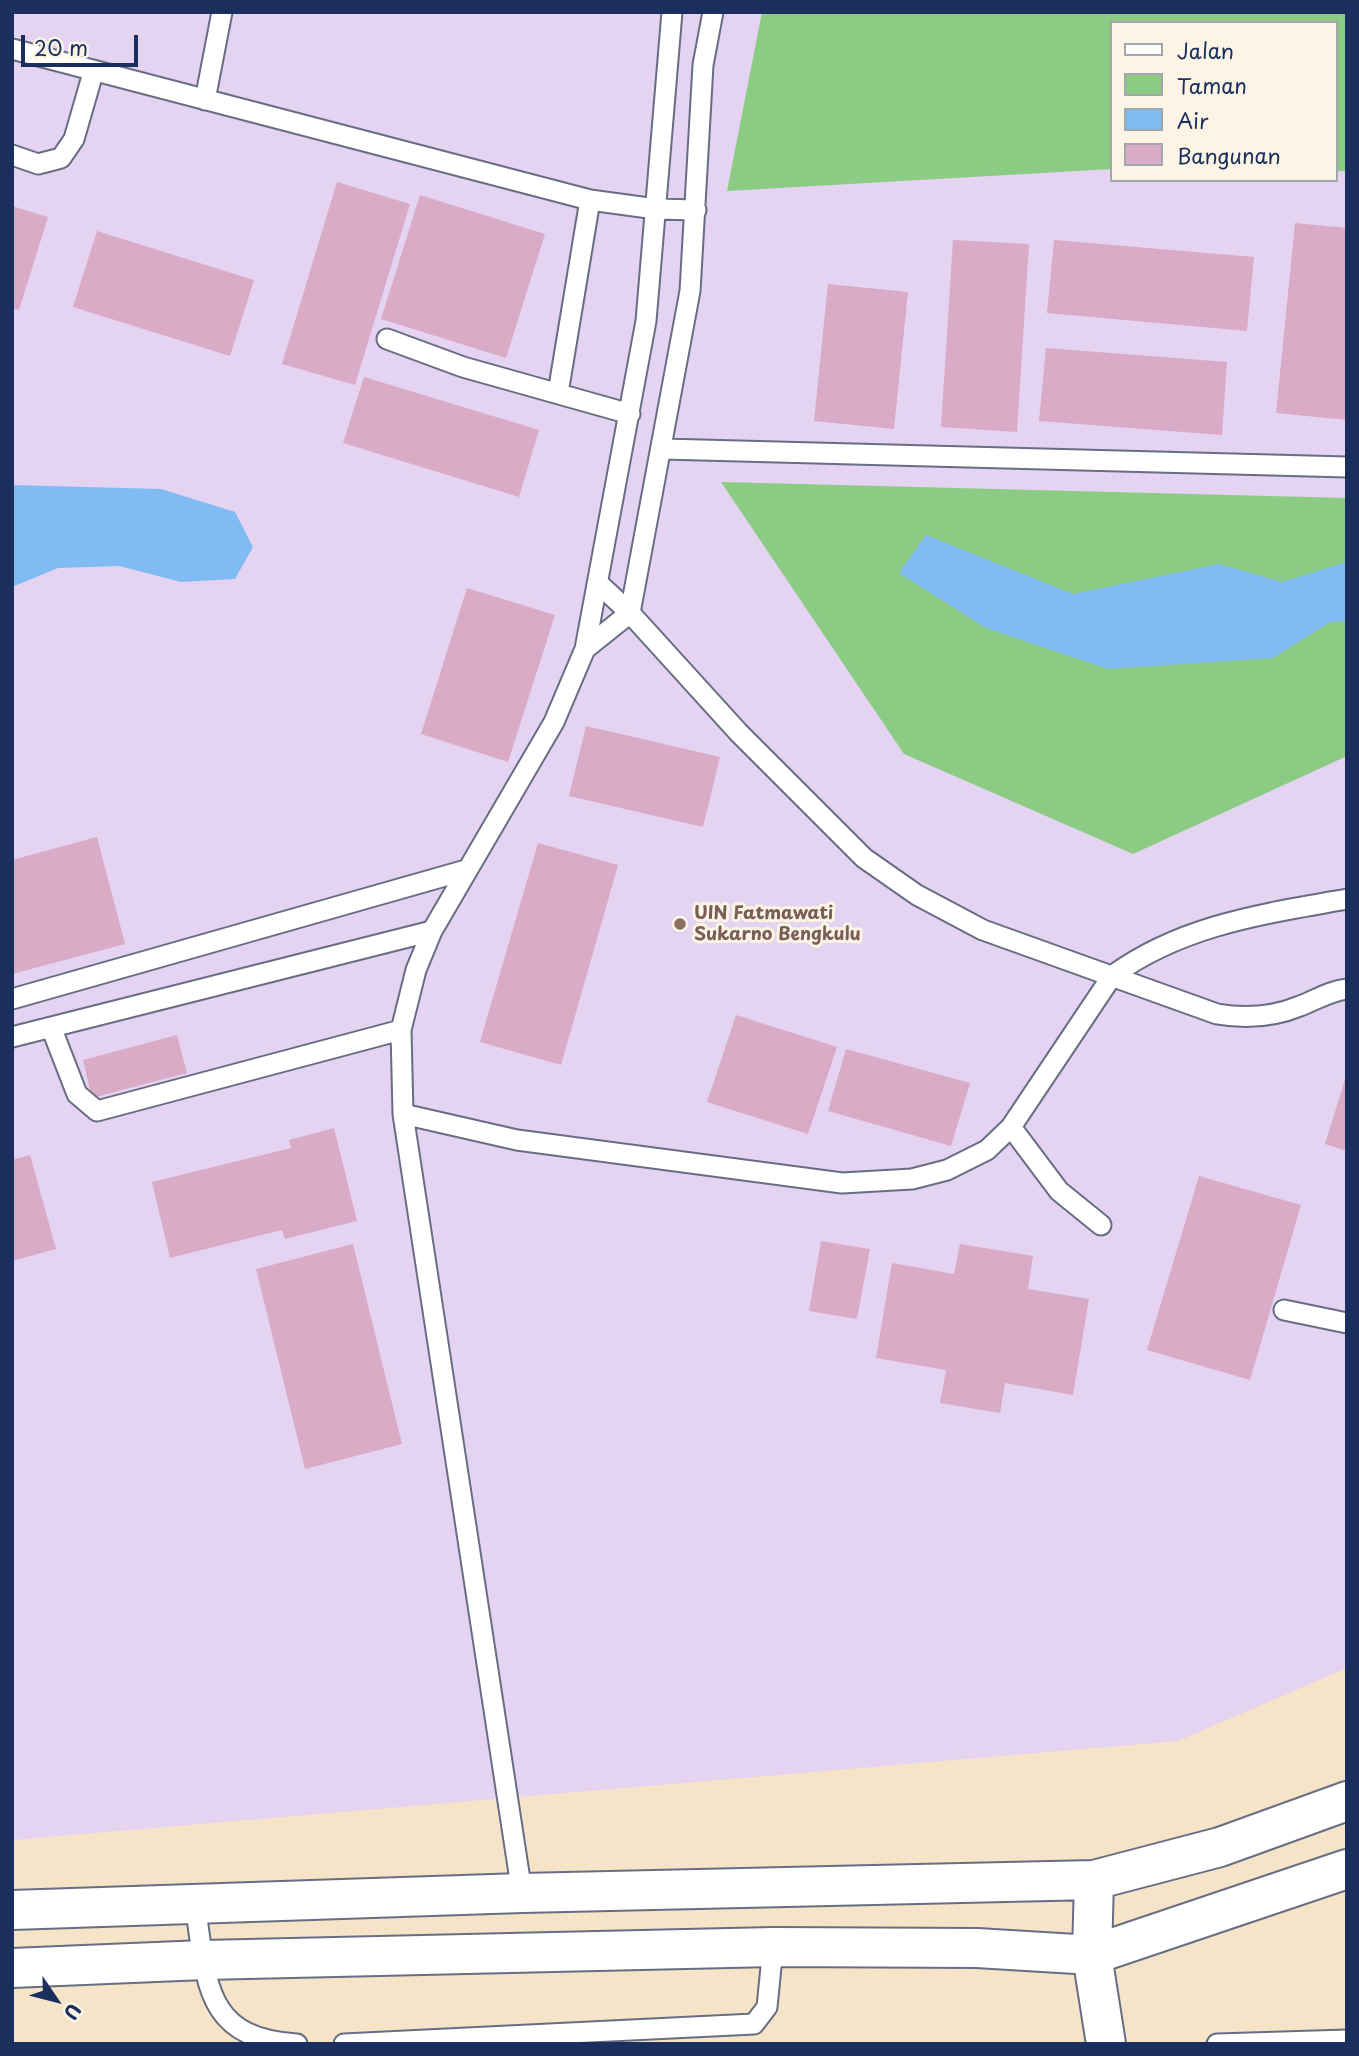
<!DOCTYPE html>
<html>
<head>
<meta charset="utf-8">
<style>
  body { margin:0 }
  #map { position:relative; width:1359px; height:2056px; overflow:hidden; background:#f5e4c8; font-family:"Playpen Sans",sans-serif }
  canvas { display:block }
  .frame { position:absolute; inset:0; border:14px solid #1b2f5e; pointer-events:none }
  .legend { position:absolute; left:1110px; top:21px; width:228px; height:161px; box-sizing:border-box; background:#fcf5e5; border:2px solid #a2a6af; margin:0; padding:9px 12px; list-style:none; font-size:21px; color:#1b2f5e }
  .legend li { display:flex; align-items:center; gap:14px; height:35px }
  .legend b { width:35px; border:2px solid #a2a6af }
  .north { position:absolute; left:21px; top:1965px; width:70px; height:70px; -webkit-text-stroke:5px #fcf5e5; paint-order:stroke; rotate:125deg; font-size:19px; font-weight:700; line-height:28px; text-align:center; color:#1b2f5e }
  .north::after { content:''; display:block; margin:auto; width:24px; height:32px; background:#1b2f5e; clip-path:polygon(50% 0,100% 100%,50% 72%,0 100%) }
  .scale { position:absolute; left:21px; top:35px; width:117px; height:32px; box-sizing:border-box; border:4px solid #1b2f5e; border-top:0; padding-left:9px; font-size:21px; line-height:24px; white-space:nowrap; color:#1b2f5e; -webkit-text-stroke:5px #fcf5e5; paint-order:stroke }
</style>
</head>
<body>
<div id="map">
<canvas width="1359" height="2056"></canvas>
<div class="frame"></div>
<ul class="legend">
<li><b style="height:9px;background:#fff"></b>Jalan</li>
<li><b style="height:19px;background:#8bcb83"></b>Taman</li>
<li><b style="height:19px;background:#80bcf3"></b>Air</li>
<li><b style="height:19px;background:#d9abc6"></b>Bangunan</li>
</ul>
<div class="north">U</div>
<div class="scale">20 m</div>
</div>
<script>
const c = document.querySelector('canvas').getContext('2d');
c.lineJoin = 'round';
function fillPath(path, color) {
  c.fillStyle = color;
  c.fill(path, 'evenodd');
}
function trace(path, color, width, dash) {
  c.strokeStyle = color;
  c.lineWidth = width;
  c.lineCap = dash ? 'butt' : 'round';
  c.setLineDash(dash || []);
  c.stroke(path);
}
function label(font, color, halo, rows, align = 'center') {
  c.font = font + ' "Playpen Sans",sans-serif';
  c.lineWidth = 6;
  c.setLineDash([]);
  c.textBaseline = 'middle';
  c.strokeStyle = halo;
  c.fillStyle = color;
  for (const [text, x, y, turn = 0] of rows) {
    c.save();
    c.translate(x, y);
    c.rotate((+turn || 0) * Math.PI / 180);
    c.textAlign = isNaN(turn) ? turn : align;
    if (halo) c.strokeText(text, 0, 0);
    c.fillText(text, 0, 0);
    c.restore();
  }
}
const built = new Path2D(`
  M12,12H1347V1668L1178,1741L12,1840ZM1112,23H1336V180H1112Z`);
const green = new Path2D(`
  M762,12H1347V171H1336V23H1112V169L727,191Z
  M721,482L1347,498V756L1133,854L904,754Z`);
const water = new Path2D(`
  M12,485L161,489L235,512L253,547L235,579L181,582L119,566L58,568L12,587Z
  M926,535L1073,594L1219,564L1282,582L1347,562V621L1330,622L1273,658L1108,669L986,628L899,573Z`);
const building = new Path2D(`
  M337,182L410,204L355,385L282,364Z
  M420,195L545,234L506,358L381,319Z
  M12,206L48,217L19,310L12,308Z
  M1295,223L1347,228V420L1276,413Z
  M97,231L254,280L230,356L73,307Z
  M953,240L1029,244L1017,432L941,427Z
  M1054,240L1254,257L1247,331L1047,313Z
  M828,284L908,292L894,429L814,421Z
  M1046,348L1227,362L1222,435L1039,421Z
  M364,377L539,430L519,497L343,443Z
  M467,588L555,615L508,762L421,734Z
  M586,726L720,757L703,827L569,796Z
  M97,837L125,944L12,974V860Z
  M538,843L618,865L561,1065L480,1042Z
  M736,1015L837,1047L808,1134L707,1102Z
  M177,1035L187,1073L92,1098L83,1060Z
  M846,1049L970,1083L951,1146L828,1111Z
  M1346,1076H1347V1151L1325,1144Z
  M334,1128L357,1221L285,1239L282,1230L170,1258L152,1182L291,1148L289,1140Z
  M30,1155L56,1249L12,1261V1160Z
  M1199,1176L1301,1205L1250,1380L1147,1350Z
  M821,1241L870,1249L857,1319L809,1311Z
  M353,1244L402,1444L305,1469L256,1269Z
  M960,1244L1033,1256L1028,1289L1089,1299L1073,1395L1005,1383L1000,1413L940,1403L946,1370L876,1358L892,1263L954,1274Z`);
const service = new Path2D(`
  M672,12L646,321L585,649L554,722L432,931L416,970L401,1030L403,1114L517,1140L842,1183L912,1179L947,1170L987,1150L1011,1127L1112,976C1182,925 1263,914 1347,899
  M12,49L590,200L656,209L696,210
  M205,100L222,12
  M12,155L38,164L61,158L74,139L93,73
  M387,339L463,367L630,414
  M558,393L590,200
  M663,449L1347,467
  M598,583L630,613L739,733L864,858L917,895L983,930L1217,1014C1245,1019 1273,1017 1300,1006C1316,1000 1329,991 1347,989
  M585,649L630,613L690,291L703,65L713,12
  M12,999L466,870
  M51,1027L77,1094L97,1111L401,1030
  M12,1037L432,931
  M403,1114L522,1893
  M1011,1127L1059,1191L1101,1225
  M1284,1310L1347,1323
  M195,1905C207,1980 203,2039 297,2044
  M344,2044L754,2024L767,2007L773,1947
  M1217,2044L1347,2040`);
const minor = new Path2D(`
  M1094,1880L1092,1955L1106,2044
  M12,1910L522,1893L1094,1880L1220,1847L1347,1801
  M12,1968L204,1960L773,1947L977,1948L1092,1955L1347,1869`);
const markers = [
  [680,924,7,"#8d6e63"]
];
const educationNames = [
  ["UIN Fatmawati",694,914],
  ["Sukarno Bengkulu",694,935]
];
fillPath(built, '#e4d3f1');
fillPath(green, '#8bcb83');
fillPath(water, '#80bcf3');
fillPath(building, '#d9abc6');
trace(service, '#676e83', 23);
trace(minor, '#676e83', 42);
trace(service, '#fff', 19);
trace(minor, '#fff', 38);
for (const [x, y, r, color] of markers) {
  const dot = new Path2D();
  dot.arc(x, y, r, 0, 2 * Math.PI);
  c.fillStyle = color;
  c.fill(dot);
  trace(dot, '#fcf5e5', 2.5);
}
label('bold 18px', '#785e54', '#fcf5e5', educationNames, 'left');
</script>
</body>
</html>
